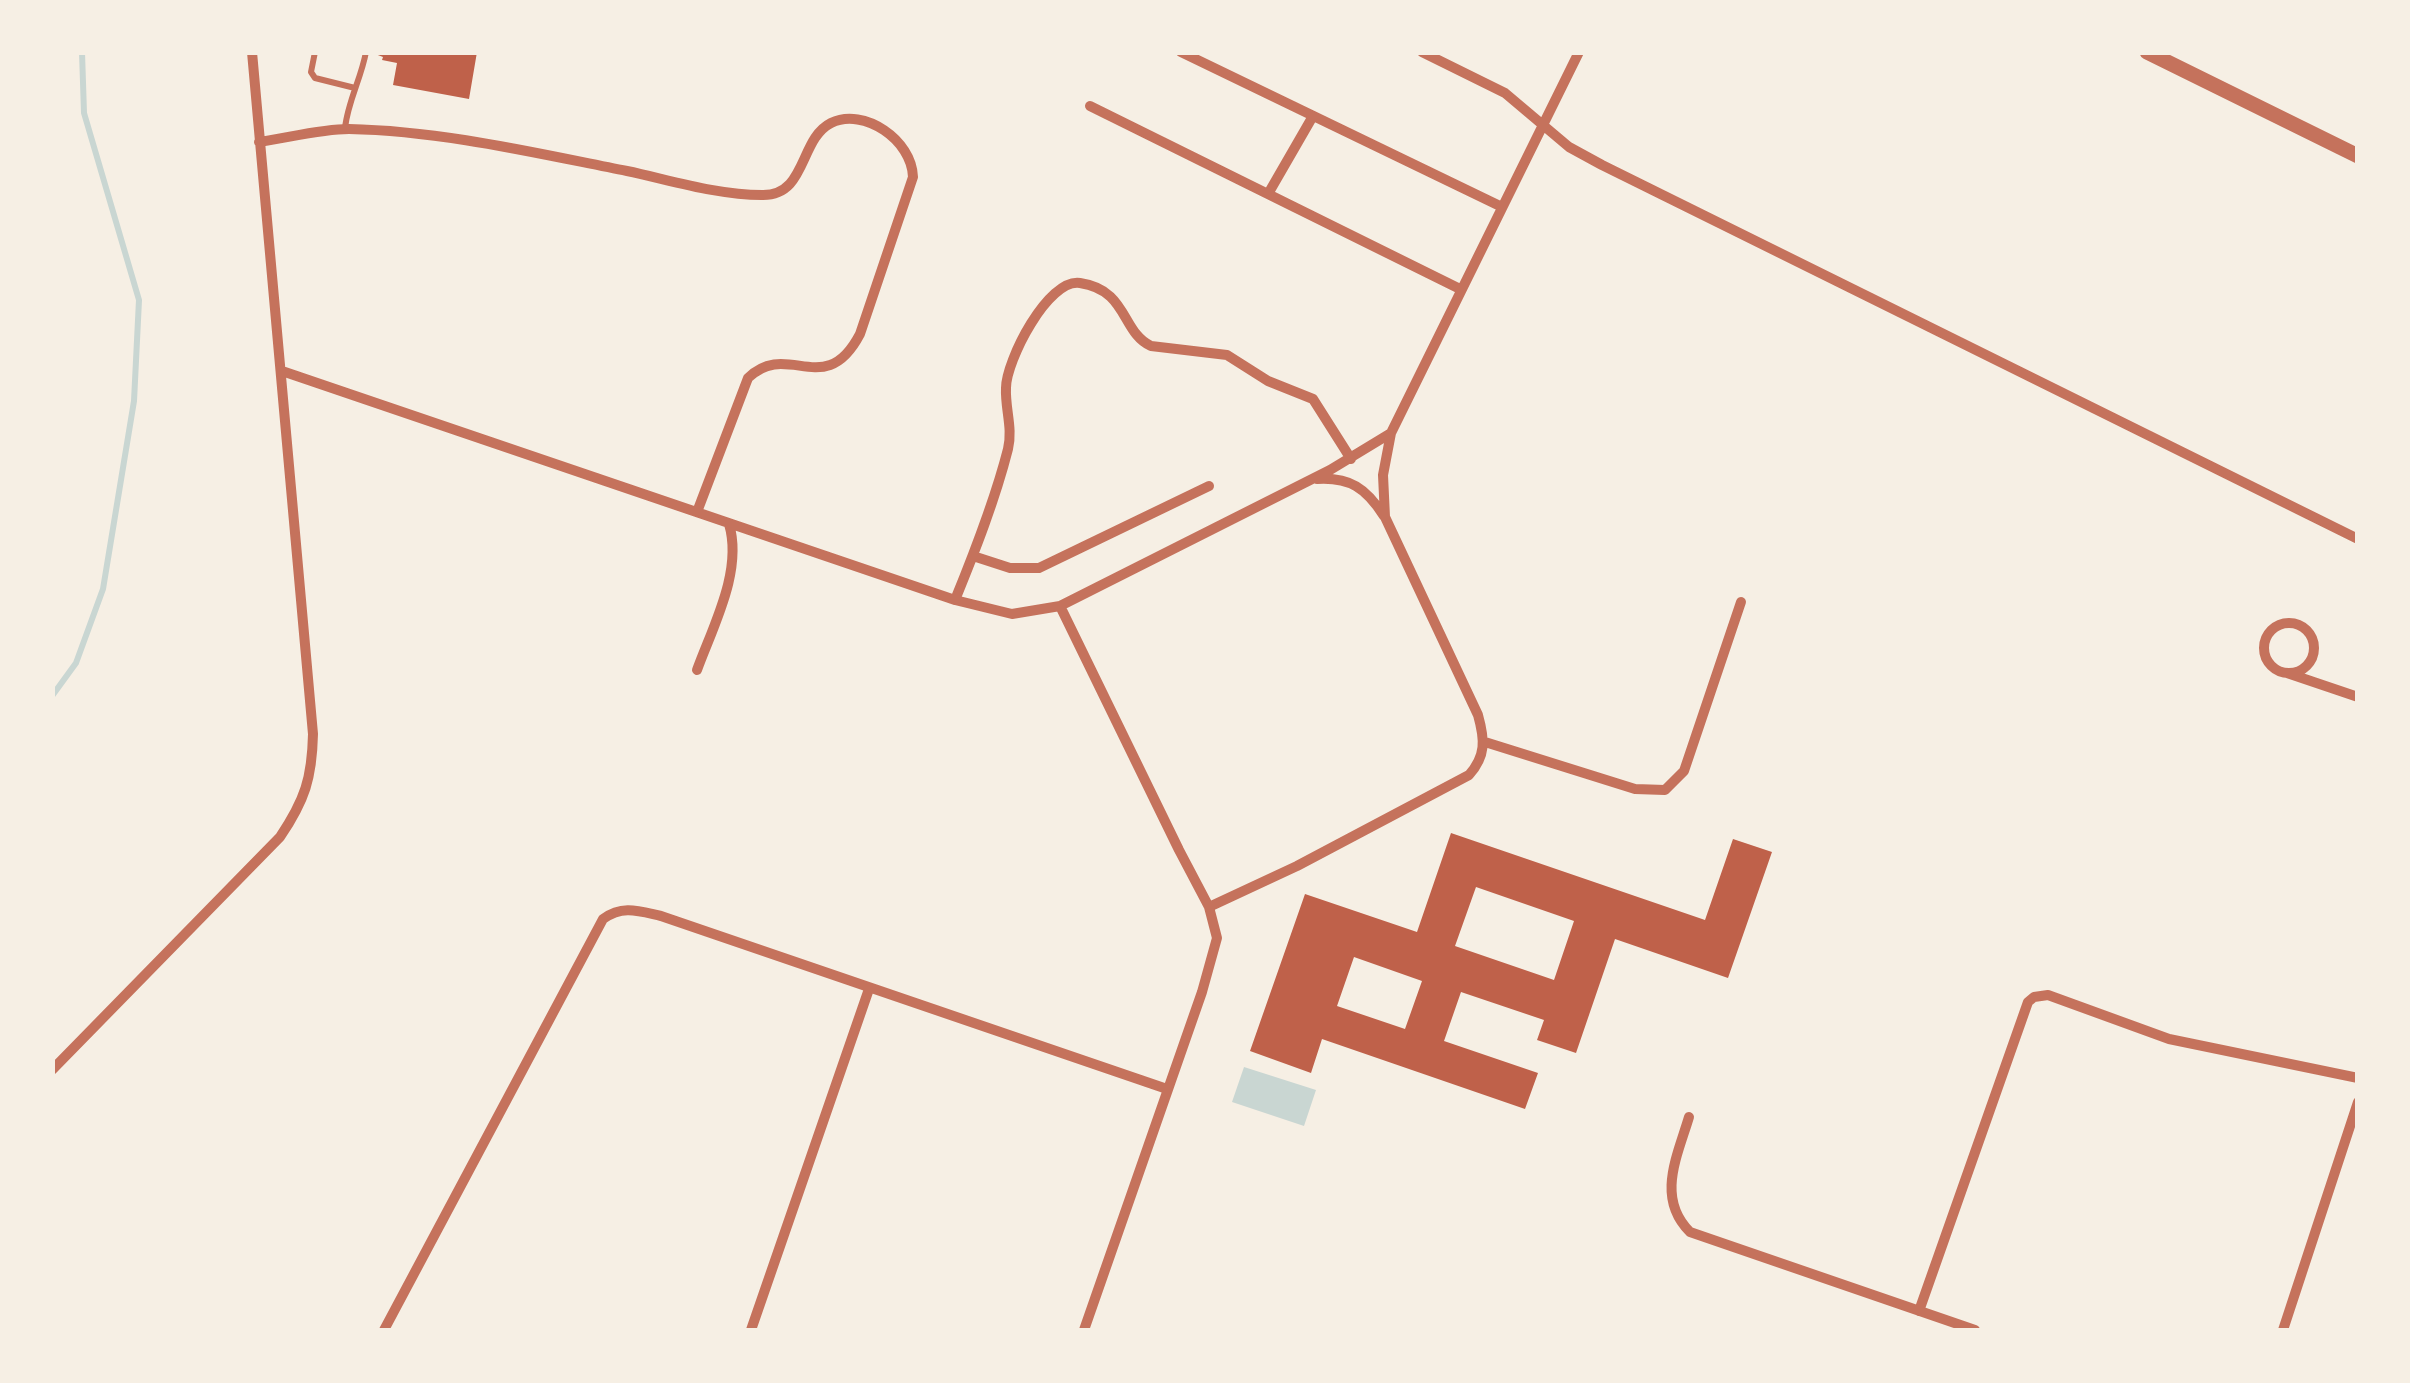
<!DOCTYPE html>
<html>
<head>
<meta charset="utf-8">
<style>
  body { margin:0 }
  #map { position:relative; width:2410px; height:1383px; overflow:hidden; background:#f6efe4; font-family:"Archivo Narrow",sans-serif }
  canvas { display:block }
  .frame { position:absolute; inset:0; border:55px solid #f6efe4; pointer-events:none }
</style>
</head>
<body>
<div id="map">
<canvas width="2410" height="1383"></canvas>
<div class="frame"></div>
</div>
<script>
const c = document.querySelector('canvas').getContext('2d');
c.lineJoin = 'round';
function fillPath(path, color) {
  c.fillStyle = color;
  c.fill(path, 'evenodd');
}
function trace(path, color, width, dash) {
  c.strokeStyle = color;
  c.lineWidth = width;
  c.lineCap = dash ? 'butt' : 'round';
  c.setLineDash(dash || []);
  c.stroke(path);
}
const water = new Path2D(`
  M1244,1067L1316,1090L1304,1126L1232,1102Z`);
const stream = new Path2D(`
  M52,696L76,663L103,589L134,401L139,300L84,113L82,52`);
const building = new Path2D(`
  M370,52H477L469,99L393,85L397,63L382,60L383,57Z
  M1451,833L1705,920L1733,839L1772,852L1728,978L1615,939L1576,1053L1537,1040L1544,1020L1461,992L1444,1041L1538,1073L1525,1109L1322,1039L1311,1073L1250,1051L1305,894L1417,932ZM1476,887L1574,921L1554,980L1455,946ZM1354,957L1422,981L1405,1029L1337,1006Z`);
const service = new Path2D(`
  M315,52L311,72L315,78L355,88
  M345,128C348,101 361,79 366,52`);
const minor = new Path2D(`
  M1181,52L1502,207
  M1422,52L1505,93L1569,147L1602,165L2358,539
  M1090,106L1460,289
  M259,142C288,138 320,129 349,129C443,131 535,153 627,171C670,180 717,195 762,195C807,196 799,139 831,123C864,107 912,140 913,177L860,334C825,401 788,339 748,378L697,512
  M1268,194L1313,116
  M282,371L955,600L1012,614L1060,606L1330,470L1391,433
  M1317,479C1350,477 1366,488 1384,516
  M973,556L1010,568H1039L1209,486
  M955,600C975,551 995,500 1008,449C1013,428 1005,409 1006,388C1006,361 1048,278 1080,283C1128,290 1121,332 1151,346L1227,355L1268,381L1313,399L1351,459
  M1060,606L1179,850L1209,907L1217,938L1202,992L1084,1330
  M2264 648a25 25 0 1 1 50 0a25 25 0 1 1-50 0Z
  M697,670C713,626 743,571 729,524
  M2287,673L2358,697
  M1485,742L1635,789L1665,790L1684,771L1741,602
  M1209,907L1297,866L1469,775C1486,756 1485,740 1478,715L1385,517L1383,475L1391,433L1579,52
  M52,1070L280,837C305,800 312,778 313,734L252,52
  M1689,1117C1677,1157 1656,1198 1690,1232L1975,1330
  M1919,1311L2028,1002L2034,997L2048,995L2169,1039L2358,1078
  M384,1330L603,919C623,905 638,911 661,916L1167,1089
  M751,1330L869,989
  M2283,1330L2358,1102`);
const tertiary = new Path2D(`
  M2147,52L2358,156`);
fillPath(water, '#c9d6d2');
trace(stream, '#c9d6d2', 6);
fillPath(building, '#bf614a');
trace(service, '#c5725c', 6);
trace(minor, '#c5725c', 10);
trace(tertiary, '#c5725c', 15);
</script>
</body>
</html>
